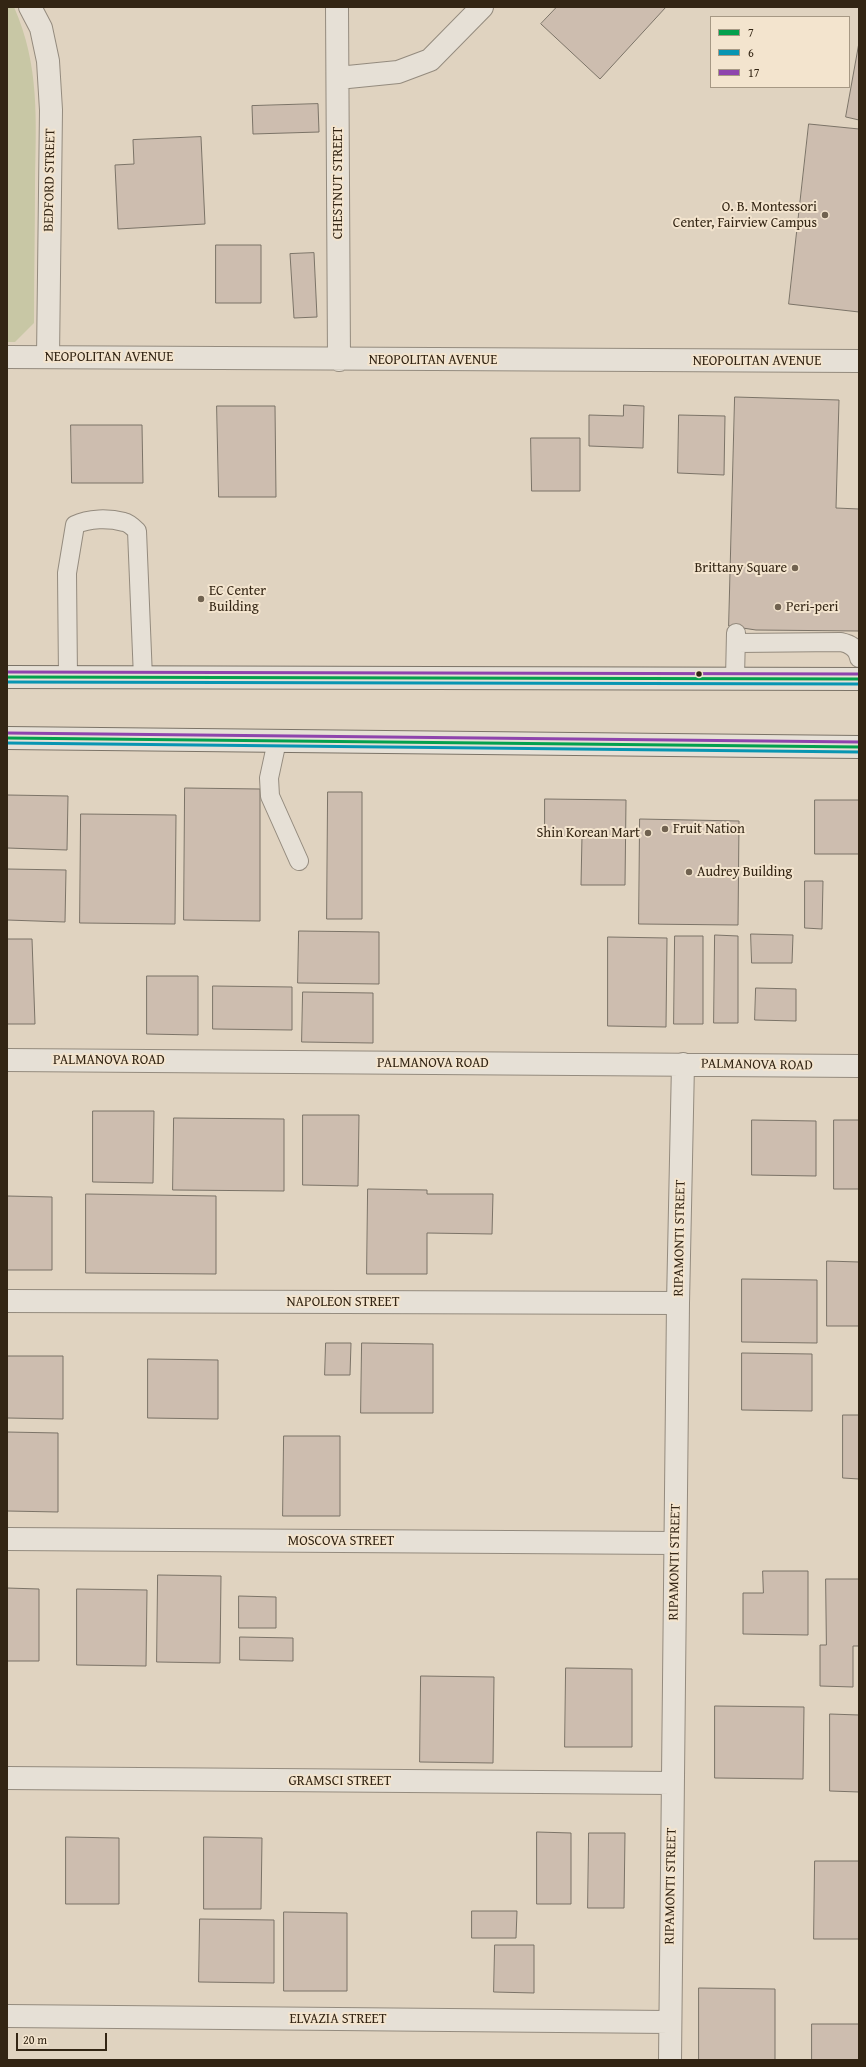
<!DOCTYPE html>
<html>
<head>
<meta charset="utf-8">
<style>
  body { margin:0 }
  #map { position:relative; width:866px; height:2067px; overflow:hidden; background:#e0d3c0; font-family:"Gentium Book Plus",serif }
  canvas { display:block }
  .frame { position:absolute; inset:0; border:8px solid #332514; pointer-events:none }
  .legend { position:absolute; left:710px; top:16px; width:140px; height:72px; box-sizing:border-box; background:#f3e4ce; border:1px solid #a69884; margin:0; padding:5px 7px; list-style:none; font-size:12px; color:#332514 }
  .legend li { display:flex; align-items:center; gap:8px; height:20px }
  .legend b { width:20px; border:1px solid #a69884 }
  .scale { position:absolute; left:16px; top:2033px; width:91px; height:18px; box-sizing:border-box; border:2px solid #332514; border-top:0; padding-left:5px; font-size:12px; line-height:14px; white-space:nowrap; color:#332514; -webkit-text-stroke:3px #f3e4ce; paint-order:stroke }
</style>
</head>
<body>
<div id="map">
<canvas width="866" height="2067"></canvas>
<div class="frame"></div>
<ul class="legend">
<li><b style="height:5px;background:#03a04e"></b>7</li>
<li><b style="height:5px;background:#0895b2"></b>6</li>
<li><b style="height:5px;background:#8e44ad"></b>17</li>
</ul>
<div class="scale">20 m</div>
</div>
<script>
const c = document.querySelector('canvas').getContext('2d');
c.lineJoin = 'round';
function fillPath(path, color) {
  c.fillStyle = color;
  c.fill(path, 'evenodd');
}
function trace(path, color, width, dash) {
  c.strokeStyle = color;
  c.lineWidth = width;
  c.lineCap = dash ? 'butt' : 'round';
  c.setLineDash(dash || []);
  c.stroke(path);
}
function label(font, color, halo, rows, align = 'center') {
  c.font = font + ' "Gentium Book Plus",serif';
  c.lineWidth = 4;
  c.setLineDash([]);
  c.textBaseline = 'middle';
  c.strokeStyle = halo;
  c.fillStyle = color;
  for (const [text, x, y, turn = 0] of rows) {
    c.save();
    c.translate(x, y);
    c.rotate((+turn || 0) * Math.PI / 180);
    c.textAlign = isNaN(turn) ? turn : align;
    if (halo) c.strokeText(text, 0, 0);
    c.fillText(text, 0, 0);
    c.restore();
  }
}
const green = new Path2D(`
  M7,7H14C40,66 36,120 35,183C35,230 34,277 34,323L15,342H7Z`);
const building = new Path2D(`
  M557,7H666L600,79L541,24Z
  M859,43V120L846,117Z
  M318,104L319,132L253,134L252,106Z
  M809,124L859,129V312L789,304Z
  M201,137L205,224L118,229L115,165L134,164L133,140Z
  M216,245H261V303H216Z
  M314,253L317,317L294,318L290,254Z
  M735,397L839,400L836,508L859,509V631L756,630L729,626Z
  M624,405L644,406L643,448L589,446V415L623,416Z
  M217,406H275L276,497H219Z
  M679,415L725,416L724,475L678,473Z
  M71,425H142L143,483H72Z
  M531,438H580V491H532Z
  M185,788L260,789V921L184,920Z
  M328,792H362V919H327Z
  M7,795L68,796L67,850L7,848Z
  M545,799L626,800L625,885H581L582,836L545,835Z
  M815,800H859V854H815Z
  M81,814L176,815L175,924L80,923Z
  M640,819L739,821L738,925L639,924Z
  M7,869L66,870L65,922L7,920Z
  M805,881H823L822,929L805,928Z
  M299,931L379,932V984L298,983Z
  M751,934L793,935L792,963H752Z
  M715,935L738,936V1023H714Z
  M675,936H703V1024H674Z
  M608,937L667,938L666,1027L608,1026Z
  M7,939H32L35,1024H7Z
  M147,976H198V1035L147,1034Z
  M213,986L292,987V1030L213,1029Z
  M756,988L796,989V1021L755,1020Z
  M303,992L373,993V1043L302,1042Z
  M93,1111H154L153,1183L93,1182Z
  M303,1115H359L358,1186L303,1185Z
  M174,1118L284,1119V1191L173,1190Z
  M752,1120L816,1121V1176L752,1175Z
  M834,1120H859V1189H834Z
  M368,1189L427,1190V1194H493L492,1234L427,1233V1274H367Z
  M86,1194L216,1196V1274L86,1273Z
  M7,1196L52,1197V1270H7Z
  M827,1261L859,1262V1326H827Z
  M742,1279L817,1280V1343L742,1342Z
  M326,1343H351L350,1375H325Z
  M362,1343L433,1344V1413H361Z
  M742,1353L812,1354V1411L742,1410Z
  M7,1356H63V1419L7,1418Z
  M148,1359L218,1360V1419L148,1418Z
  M843,1415H859V1479L843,1478Z
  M7,1432L58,1433V1512L7,1511Z
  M284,1436H340V1516H283Z
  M763,1571H808V1635L743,1634V1593H763Z
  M158,1575L221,1576L220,1663L157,1662Z
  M826,1579H859V1646H853V1687L820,1686V1645H826Z
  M7,1588L39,1589V1661H7Z
  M77,1589L147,1590L146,1666L77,1665Z
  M239,1596L276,1597V1628H239Z
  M240,1637L293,1638V1661L240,1660Z
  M566,1668L632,1669V1747H565Z
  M421,1676L494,1677L493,1763L420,1762Z
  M715,1706L804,1707L803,1779L715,1778Z
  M830,1714L859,1715V1792L830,1791Z
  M537,1832L571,1833V1904H537Z
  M589,1833H625L624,1908H588Z
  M66,1837L119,1838V1904H66Z
  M204,1837L262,1838L261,1909H204Z
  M815,1861H859V1939H814Z
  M472,1911H517L516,1938H472Z
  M284,1912L347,1913V1991H284Z
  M200,1919L274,1920V1983L199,1982Z
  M495,1945H534V1993L494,1992Z
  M699,1988L775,1989V2060H699Z
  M812,2024H859V2060H812Z`);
const service = new Path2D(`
  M737,643L841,642C850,644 858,648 859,658
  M68,678L67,573L75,525C89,518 109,518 124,522C129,523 134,528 137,531L143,678
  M735,678L736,633
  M277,741L269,778L270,796L299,861`);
const minor = new Path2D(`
  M30,7L41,28L48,61L51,110L48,357
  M337,7L339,360
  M338,78L398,72L430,60L482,7
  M7,357L859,361
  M7,1060L859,1066
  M7,1301L678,1303
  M7,1539L675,1543
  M7,1778L672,1783
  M7,2016L669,2022
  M670,2060L678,1303L683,1064`);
const secondary = new Path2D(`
  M7,677L859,679
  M7,738L859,747`);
const bus1 = new Path2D(`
  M7,677L859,679
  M7,738L859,747`);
const bus2 = new Path2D(`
  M7,682L859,684
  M7,743L859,752`);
const bus3 = new Path2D(`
  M7,672L859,674
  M7,733L859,742`);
const markers = [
  [825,215,4,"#706250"],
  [795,568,4,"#706250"],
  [201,599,4,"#706250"],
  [778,607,4,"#706250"],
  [699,674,3.5,"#332514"],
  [665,829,4,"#706250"],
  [648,833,4,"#706250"],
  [689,872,4,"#706250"]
];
const streetNames = [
  ["BEDFORD STREET",50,180,-89],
  ["CHESTNUT STREET",338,183,-90],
  ["NEOPOLITAN AVENUE",109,357],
  ["NEOPOLITAN AVENUE",433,360],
  ["NEOPOLITAN AVENUE",757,361],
  ["PALMANOVA ROAD",109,1060],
  ["PALMANOVA ROAD",433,1063],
  ["PALMANOVA ROAD",757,1065,1],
  ["RIPAMONTI STREET",680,1238,-89],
  ["NAPOLEON STREET",343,1302],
  ["MOSCOVA STREET",341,1541],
  ["RIPAMONTI STREET",675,1562,-89],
  ["GRAMSCI STREET",340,1781],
  ["RIPAMONTI STREET",671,1886,-89],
  ["ELVAZIA STREET",338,2019]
];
const poiNames = [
  ["O. B. Montessori",817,207,"right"],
  ["Center, Fairview Campus",817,223,"right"],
  ["Brittany Square",787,568,"right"],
  ["EC Center",209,591],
  ["Building",209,607],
  ["Peri-peri",786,607],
  ["Fruit Nation",673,829],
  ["Shin Korean Mart",640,833,"right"],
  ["Audrey Building",697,872]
];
fillPath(green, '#c8c7a5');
fillPath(building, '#cdbdaf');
trace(building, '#7b7367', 1);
trace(service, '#948b7e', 20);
trace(minor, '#948b7e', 24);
trace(secondary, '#7b7367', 24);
trace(service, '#e6e0d6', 18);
trace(minor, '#e6e0d6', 22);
trace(secondary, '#e6e0d6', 22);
trace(bus1, '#03a04e', 3);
trace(bus2, '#0895b2', 3);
trace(bus3, '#8e44ad', 3);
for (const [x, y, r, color] of markers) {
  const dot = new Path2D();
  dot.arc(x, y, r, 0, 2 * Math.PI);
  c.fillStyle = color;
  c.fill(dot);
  trace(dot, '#f3e4ce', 1.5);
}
label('14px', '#332514', '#f3e4ce', streetNames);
label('14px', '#332514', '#f3e4ce', poiNames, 'left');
</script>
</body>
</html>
